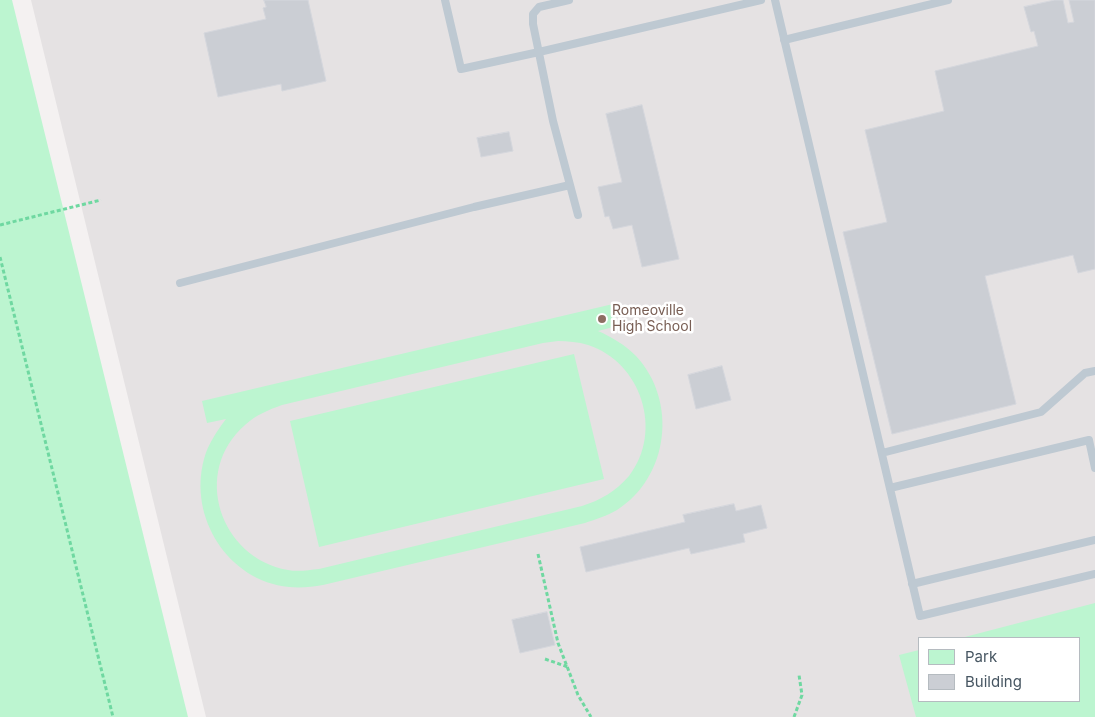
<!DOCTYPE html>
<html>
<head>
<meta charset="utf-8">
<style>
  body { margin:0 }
  #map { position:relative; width:1095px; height:717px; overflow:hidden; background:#f4f1f1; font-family:Inter,sans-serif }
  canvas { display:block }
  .legend { position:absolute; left:918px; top:637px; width:162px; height:65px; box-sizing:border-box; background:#fff; border:1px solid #b5bbc0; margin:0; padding:6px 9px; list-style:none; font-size:15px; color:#475662 }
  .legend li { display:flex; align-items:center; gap:10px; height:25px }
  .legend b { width:25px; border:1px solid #b5bbc0 }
</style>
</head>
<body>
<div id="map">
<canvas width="1095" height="717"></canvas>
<ul class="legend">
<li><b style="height:14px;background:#bcf5d0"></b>Park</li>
<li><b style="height:14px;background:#cbced4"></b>Building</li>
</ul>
</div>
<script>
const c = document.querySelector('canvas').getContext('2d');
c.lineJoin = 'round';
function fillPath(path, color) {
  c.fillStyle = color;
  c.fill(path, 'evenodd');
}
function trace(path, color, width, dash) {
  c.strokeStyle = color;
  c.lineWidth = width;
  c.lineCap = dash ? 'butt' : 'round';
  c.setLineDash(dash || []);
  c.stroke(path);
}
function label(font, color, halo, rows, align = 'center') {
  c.font = font + ' Inter,sans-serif';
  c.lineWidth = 5;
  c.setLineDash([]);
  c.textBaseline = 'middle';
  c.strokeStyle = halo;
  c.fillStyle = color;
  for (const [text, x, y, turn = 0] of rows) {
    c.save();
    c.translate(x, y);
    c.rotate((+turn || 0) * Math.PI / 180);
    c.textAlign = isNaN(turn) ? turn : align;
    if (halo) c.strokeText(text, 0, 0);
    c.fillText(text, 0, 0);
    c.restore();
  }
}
const education = new Path2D(`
  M31,0H1095V717H206ZM919,638H1079V701H919Z`);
const green = new Path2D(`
  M0,0H12L188,717H0Z
  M613,304L617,326L598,331C612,337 625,345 636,356C678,401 669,477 617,510C607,516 596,519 585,523L323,585C312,587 301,588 289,587C228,581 188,517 204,459C208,444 217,431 226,419L207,423L202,401ZM558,341C568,341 578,342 588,345C641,362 664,431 629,476C616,491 601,500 582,506L319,569C309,570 298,572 288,570C220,558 191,472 245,425C256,415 268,410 282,405L543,343Z
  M574,354L604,479L319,547L290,421Z
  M1095,603V717H916L899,655L919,650V701H1079V638H961Z`);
const building = new Path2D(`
  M264,0H308L326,81L282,91L281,84L218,97L204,33L266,19L263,8L266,7Z
  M1055,0H1063L1068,23L1074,22L1069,0H1095V269L1078,273L1073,255L985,276L1016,404L892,434L843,232L887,222L865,130L944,111L935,71L1038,46L1034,31L1031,32L1024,7Z
  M642,105L679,259L642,267L632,225L613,229L609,216L605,217L598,187L622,182L606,114Z
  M509,132L513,151L481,157L477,138Z
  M722,366L731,400L696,409L688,375Z
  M734,504L736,511L761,505L767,528L743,534L745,542L691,554L689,548L586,572L580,547L685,522L683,515Z
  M547,612L555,645L520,653L512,620Z`);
const path = new Path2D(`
  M0,225L101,200
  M0,257L113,717
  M538,554L558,643L578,695L591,717
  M545,659L568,667
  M794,717L802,695L799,675`);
const service = new Path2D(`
  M445,0L461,69L539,52L761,0
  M569,0L539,7L533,14V24L553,121L578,215
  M775,0L920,616L1095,574
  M784,40L948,0
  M180,283L474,207L570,185
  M882,453L1041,412L1085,373L1095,371
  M890,488L1089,440L1095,468
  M912,584L1095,540`);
const markers = [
  [602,319,5,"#8d6e63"]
];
const educationNames = [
  ["Romeoville",612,311],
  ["High School",612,327]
];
fillPath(education, '#e5e2e3');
fillPath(green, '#bcf5d0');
fillPath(building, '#cbced4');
trace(building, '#d5d7dd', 1);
trace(path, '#6fd8a1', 3, [4, 2.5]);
trace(service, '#bec9d2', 8);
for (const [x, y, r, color] of markers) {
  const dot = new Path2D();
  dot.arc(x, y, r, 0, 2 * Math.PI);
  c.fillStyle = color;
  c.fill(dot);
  trace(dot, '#fff', 2);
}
label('14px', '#785e54', '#fff', educationNames, 'left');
</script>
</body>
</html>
